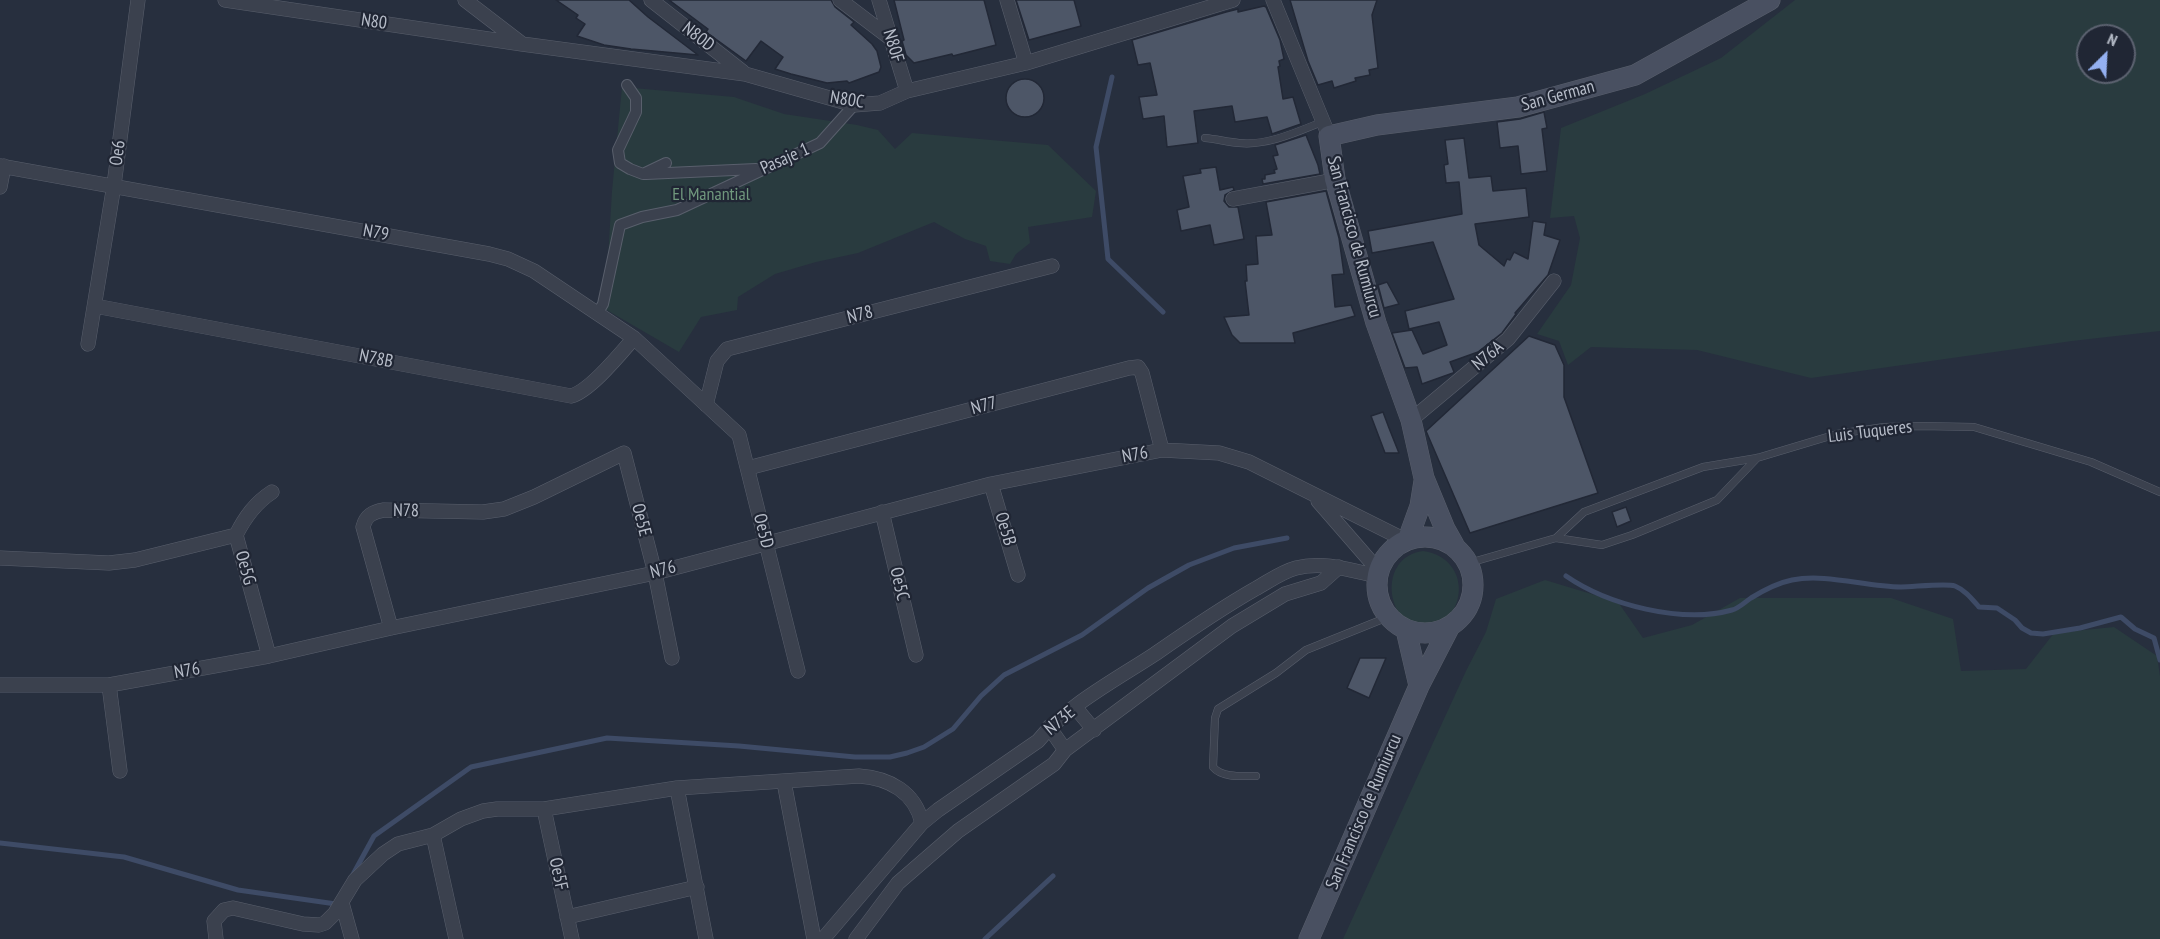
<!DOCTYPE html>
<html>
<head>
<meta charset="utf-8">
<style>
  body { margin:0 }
  #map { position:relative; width:2160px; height:939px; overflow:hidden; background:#272f3e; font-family:"PT Sans Narrow",sans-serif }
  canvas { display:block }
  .north { position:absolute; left:2076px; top:24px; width:60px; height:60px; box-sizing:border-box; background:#202634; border:2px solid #5c6270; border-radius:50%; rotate:24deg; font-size:16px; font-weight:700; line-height:24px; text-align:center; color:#b7bdc9 }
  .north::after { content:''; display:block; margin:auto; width:21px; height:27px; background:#94b0f1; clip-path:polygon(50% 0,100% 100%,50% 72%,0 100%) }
</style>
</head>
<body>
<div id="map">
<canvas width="2160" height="939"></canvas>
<div class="north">N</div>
</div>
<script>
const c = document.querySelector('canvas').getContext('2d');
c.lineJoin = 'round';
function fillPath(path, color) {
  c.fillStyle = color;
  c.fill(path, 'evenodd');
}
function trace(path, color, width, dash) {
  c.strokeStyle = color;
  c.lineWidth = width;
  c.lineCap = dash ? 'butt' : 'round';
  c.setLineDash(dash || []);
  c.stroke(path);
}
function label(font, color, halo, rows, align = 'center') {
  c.font = font + ' "PT Sans Narrow",sans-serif';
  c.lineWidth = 4.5;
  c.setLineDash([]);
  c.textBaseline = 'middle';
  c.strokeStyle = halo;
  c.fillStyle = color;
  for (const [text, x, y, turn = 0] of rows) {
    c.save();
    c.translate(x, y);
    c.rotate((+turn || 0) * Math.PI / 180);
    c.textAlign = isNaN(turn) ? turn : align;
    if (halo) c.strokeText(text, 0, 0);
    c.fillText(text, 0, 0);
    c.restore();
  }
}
const green = new Path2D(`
  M1795,0H2160V331L2072,341L1811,378L1697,350L1591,347L1568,365L1559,341L1537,334L1571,285L1580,238L1574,216L1550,218L1561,128L1645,94L1721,58ZM2088,36H2124V72H2088Z
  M622,87L734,97L784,114L857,125L878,130L895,149L912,133L1048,145L1096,191L1092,217L1028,227L1030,243L1016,254L1010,264L990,261L986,246L965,239L934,222L858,253L816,262L775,274L738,297L737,310L701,317L679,352L605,309L612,191Z
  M1423,551C1475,558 1467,628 1422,626C1386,625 1377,557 1423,551Z
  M1545,580L1618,602L1643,638L1692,625L1740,598H1891L1953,619L1961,671L2026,669L2054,633L2114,627L2157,656L2160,676V939H1343L1466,671L1486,632L1496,599Z`);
const stream = new Path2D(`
  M1112,77L1096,147L1108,259L1163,312
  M1566,576C1608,605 1682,624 1732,610C1738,609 1745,602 1751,598C1764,590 1777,583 1792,580C1826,573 1866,587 1901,587C1913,587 1946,583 1955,586C1965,590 1972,599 1979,607L1997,608L2015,620L2022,628L2031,633L2043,634L2080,628L2121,617L2135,629L2154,638L2160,660
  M0,843L124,857L238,890L336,904
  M351,878L374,836L471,767L607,738L739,746L855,757H890L907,753L924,747L953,729L981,696L1004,675L1082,635L1148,588L1189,565L1234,548L1287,538
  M985,939L1053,876`);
const building = new Path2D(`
  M556,0H629L648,17L698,55L631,49L604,45L577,36L585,24L576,18L578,15Z
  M669,0H831L835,7L854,22L851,25L872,44L877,51L881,67L879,72L849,83L847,81L827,83L791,74L775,69L783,57L761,41L746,61L706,32L708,29Z
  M894,0H984L996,45L953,56L952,54L914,63L906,55L902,41L904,40Z
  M1016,0H1074L1081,26L1029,40Z
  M1290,0H1377L1372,15L1378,68L1369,70L1370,75L1355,78L1356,81L1334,88L1332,81L1318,85L1308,61Z
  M1264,6L1266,7L1280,40L1284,59L1279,61L1280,66L1278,67L1283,99L1293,97L1301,124L1272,134L1267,117L1235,122L1232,106L1194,111L1198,143L1167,147L1164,116L1143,119L1139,97L1157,95L1150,63L1138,65L1132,40L1226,12L1238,9V12Z
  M1006 98a19 19 0 1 1 38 0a19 19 0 1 1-38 0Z
  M1544,112L1547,128L1542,129L1547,171L1521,174L1518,146L1500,148L1497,122L1520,119Z
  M1306,135L1318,165L1320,174L1263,184L1262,179H1265V175L1275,173L1274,170L1277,169L1273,156L1278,155L1275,145Z
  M1464,138L1469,178L1491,176L1493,191L1526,188L1529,217L1475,224L1479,245L1504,266L1507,259L1510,260L1514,252L1528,259L1533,221L1546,223L1544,235L1560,240L1548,275L1515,313L1516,314L1502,333L1478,352L1450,362L1454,372L1453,373L1422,384L1417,367L1405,368L1392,333L1412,330L1423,354L1447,345L1439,322L1409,329L1405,311L1454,299L1433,242L1372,253L1368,231L1462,214L1459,182L1446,183L1444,165L1448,164L1445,140Z
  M1216,167L1220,190L1233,187L1234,190L1225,195L1224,201L1229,207H1238L1244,239L1214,245L1210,225L1181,231L1177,210L1189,207L1183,176L1201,173L1200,169Z
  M1326,191L1339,238L1344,274L1332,275L1335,307L1351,305L1355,316L1293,333L1295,343H1240L1232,335L1224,317L1249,315L1245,281H1247L1246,265L1258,264L1256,236L1272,235L1266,202Z
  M1387,282L1399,304L1384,308L1378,285Z
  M1529,336L1555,345L1564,365V397L1598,493L1470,533L1426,431Z
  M1383,412L1389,428L1399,453H1385L1371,416Z
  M1626,507L1631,521L1617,527L1612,512Z
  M1360,658H1386L1369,698L1347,688Z`);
const service = new Path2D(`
  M1205,138C1216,139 1228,142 1239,143C1267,146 1297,132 1322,122
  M1556,538L1584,512L1703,467L1757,458L1837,434L1884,427L1921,426L1974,427L2091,462L2160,492
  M1469,563L1556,538L1602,545L1632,535L1717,500L1757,458
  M1256,776C1242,776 1222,778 1213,767L1215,718L1218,709L1276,673L1306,650L1388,617`);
const pedestrian = new Path2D(`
  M627,85L636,98V112L618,150L620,163L630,169L643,174L666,163
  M646,174L756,169
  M597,314L603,304L620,225L642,217L677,210L820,143L854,105`);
const minor = new Path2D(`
  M225,0L522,44L745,74L854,105L880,103L907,91L1026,63L1233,0
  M465,0L521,43
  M651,0L743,72
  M840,0L890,38
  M879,0L907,91
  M1007,0L1026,63
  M1273,0L1329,136
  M0,166L489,254L508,259L534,271L634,338L739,435L798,671
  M0,187L4,166
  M1233,199L1325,182L1335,179
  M95,306L571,396C590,391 620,354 634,338
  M88,344L114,185L138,0
  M706,405L717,361L727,349L1052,266
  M1411,420L1508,339L1554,281
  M748,468L1129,368L1138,367L1142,373L1162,450
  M991,484L1018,575
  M1318,501L1378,570
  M882,512L916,655
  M0,558L109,563L135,560L236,535
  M391,628L363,527C366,515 373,512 384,510L483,512L504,509L534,497L624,453L655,573L672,658
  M269,656L236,535C245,517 255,503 272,492
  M0,685H109L269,656L391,628L655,573L991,484L1162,450L1219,453L1249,462L1405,540
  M109,685L120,771
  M1075,707L1094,730
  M1049,727L1065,750
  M784,782L814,939
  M677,788L706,939
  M544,809L572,939
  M433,835L456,939
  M342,903L352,939
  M567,917L697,887
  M216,939L214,921L224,910L233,908L303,924L319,925L325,923L335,913L355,880L383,854L398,844L433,835L461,819L483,811L497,809H544L677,788L859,776C889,778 915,792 922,823
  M823,939L922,823L938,810L1038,741C1066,706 1117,679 1155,654C1188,631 1220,609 1255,589C1268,582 1281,572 1296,568C1323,561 1350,570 1377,576
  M856,939L898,883L958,831L1054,764L1065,750L1232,626L1285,594L1321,583L1339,567`);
const secondary = new Path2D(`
  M1377 585a48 48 0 1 1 96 0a48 48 0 1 1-96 0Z
  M1408,539L1420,506L1424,481
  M1454,545L1445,529L1424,478L1411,420L1376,323L1335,179L1329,136L1377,125L1518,107L1635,75L1770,0
  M1406,630L1419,686
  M1309,939L1419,686L1449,628`);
const streetNames = [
  ["N80",374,22,8],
  ["N80D",698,37,38],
  ["N80F",893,46,73],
  ["San German",1558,96,-15],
  ["N80C",847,100,9],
  ["Oe6",118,153,-83],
  ["Pasaje 1",785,159,-24],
  ["N79",376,233,10],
  ["San Francisco de Rumiurcu",1354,237,75],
  ["N78",860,315,-14],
  ["N76A",1488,356,-40],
  ["N78B",376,359,11],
  ["N77",984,406,-15],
  ["Luis Tuqueres",1870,432,-7],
  ["N76",1135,455,-11],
  ["N78",406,511,1],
  ["Oe5E",641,520,76],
  ["Oe5B",1005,529,74],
  ["Oe5D",763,531,76],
  ["Oe5G",245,568,75],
  ["N76",663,570,-14],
  ["Oe5C",899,584,77],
  ["N76",187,671,-10],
  ["N73E",1060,721,-40],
  ["San Francisco de Rumiurcu",1364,812,-67],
  ["Oe5F",558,874,78]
];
const parkNames = [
  ["El Manantial",711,195]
];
fillPath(green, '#293b3f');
trace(stream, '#3e4b66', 5);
fillPath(building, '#4d5667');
trace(building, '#222836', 1.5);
trace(service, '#595f6c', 8);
trace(pedestrian, '#595f6c', 12);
trace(minor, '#595f6c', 15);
trace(secondary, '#595f6c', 21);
trace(service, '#3b414e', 7);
trace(pedestrian, '#3b414e', 10);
trace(minor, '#3b414e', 14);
trace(secondary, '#495061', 20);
label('18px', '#b7bdc9', '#202634', streetNames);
label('18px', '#70987d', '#202634', parkNames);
</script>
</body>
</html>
